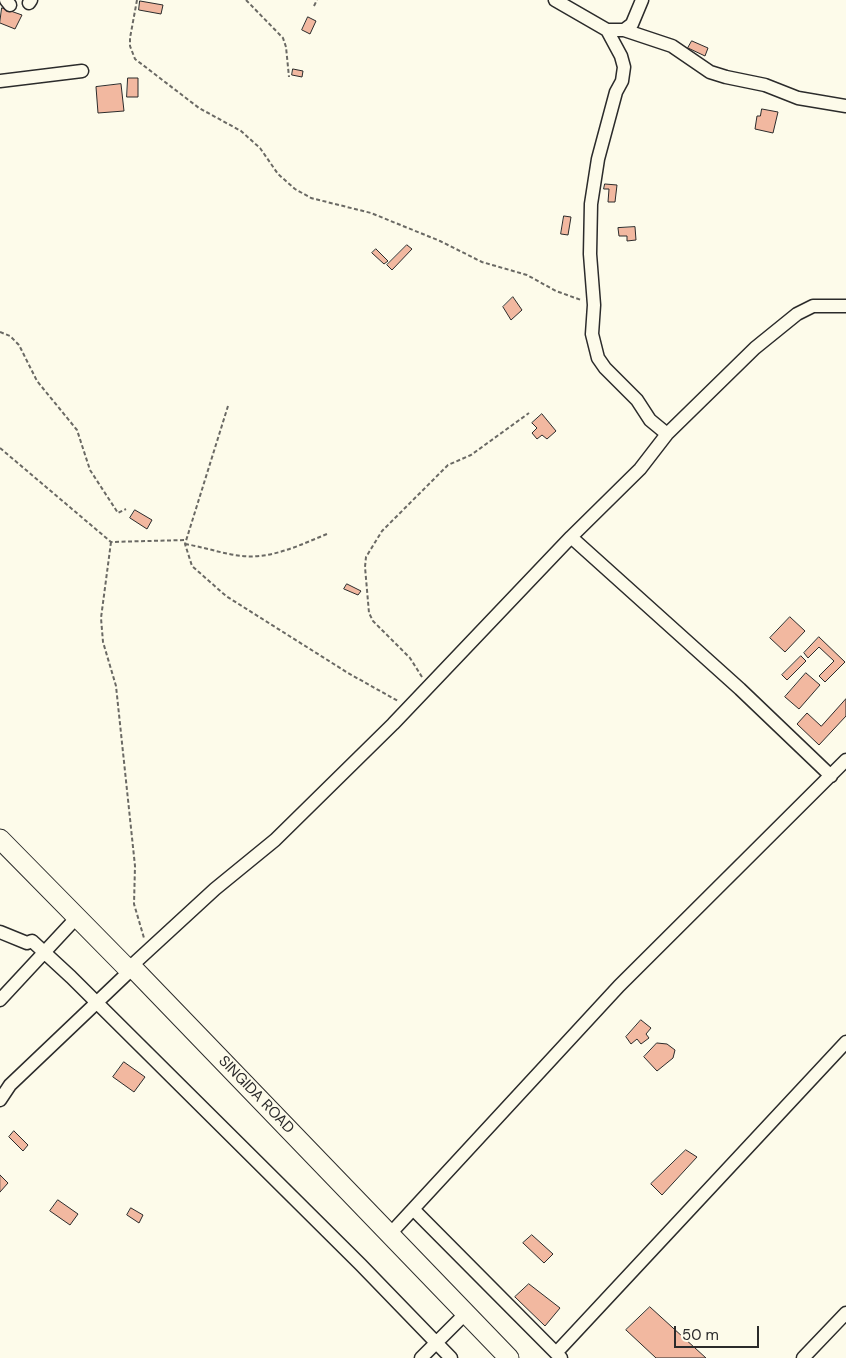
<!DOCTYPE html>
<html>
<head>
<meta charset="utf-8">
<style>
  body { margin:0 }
  #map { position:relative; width:846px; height:1358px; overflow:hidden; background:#fdfbea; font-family:"DM Sans",sans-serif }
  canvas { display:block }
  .scale { position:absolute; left:674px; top:1326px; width:85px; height:22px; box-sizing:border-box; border:2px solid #2b2b2b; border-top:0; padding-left:6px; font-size:15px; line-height:18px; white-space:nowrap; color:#2b2b2b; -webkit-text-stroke:4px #fdfbea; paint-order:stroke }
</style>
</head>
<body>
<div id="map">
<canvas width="846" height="1358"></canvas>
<div class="scale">50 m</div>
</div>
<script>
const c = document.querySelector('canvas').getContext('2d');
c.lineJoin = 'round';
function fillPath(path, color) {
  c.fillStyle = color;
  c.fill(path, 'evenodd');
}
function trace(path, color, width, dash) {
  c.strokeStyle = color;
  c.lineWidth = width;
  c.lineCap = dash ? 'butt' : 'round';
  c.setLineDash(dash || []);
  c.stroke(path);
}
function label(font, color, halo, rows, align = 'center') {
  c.font = font + ' "DM Sans",sans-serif';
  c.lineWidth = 4;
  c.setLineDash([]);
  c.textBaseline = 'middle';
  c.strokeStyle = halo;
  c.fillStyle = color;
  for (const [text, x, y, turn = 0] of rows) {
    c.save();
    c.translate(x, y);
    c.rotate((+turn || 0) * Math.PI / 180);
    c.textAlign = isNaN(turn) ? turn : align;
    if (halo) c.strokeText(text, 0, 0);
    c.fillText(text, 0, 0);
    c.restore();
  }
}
const building = new Path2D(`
  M140,1L163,5L161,14L139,10Z
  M2,8L22,15L15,29L0,23Z
  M308,17L316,21L310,34L302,30Z
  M692,41L708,48L705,56L688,48Z
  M293,69L303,71L302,77L292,75Z
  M128,78H138V97H127Z
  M121,84L124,111L98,113L96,87Z
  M762,109L778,112L773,133L755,129L757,116H760Z
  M605,184L617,185L615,202H608L609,189H604Z
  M564,216L571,217L568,235L561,234Z
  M635,227L636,240L627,241V236H619L618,228Z
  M407,245L412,249L392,270L387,265Z
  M376,249L388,261L384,264L372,253Z
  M513,297L522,310L511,320L503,307Z
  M542,414L556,431L547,439L542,435L537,439L532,433L537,428L532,423Z
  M135,510L152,520L147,529L130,518Z
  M347,584L361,591L358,595L344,589Z
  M790,617L805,631L785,652L770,638Z
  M819,637L845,662L825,682L819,676L834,661L819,647L808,658L804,653Z
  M801,656L806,661L787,680L782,675Z
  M806,673L820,685L799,709L785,697Z
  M846,699V716L819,745L797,724L807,713L821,726Z
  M641,1020L651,1028L646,1034L649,1038L641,1044L637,1039L631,1044L626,1037Z
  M657,1043L667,1044L675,1050L673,1058L657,1071L644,1057Z
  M124,1062L145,1077L134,1092L113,1077Z
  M14,1131L28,1145L23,1151L9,1137Z
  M686,1150L697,1157L662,1195L651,1184Z
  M0,1175L8,1183L0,1192Z
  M58,1200L78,1214L70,1225L50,1211Z
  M131,1208L143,1215L139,1223L127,1215Z
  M532,1235L553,1254L544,1263L523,1243Z
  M529,1284L560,1308L545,1326L515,1297Z
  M650,1307L706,1358H656L626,1330Z`);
const path = new Path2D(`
  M137,0L130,38V46L135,59L199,108L241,131L260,148L278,174L295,189L311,198L371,213L440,241L482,262L527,275L556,291L581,300
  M246,0L283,38L286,47L289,77
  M314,6L317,0
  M0,332L10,336L19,345L37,381L77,430L90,470L118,513L126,509
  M228,406L185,544L192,566L226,596L348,673L398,701
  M0,448L111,542L186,540
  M111,542L101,618L103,642L116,686L135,866L134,904L144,938
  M185,544C204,547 223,554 242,556C272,559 300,545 327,534
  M422,677L410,658L373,621L369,613L365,567L366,557L382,531L448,465L471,455L529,413`);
const minor = new Path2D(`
  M6,0L10,5
  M29,3L31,0
  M607,30H624L672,46L710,72L726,77L765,85L798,98L846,106
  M624,30L632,24L642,0
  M0,81L82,71
  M667,434L755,348L797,314L813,306H846
  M571,537L740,689L831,776
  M0,932L27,943L32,941L71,977L361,1265L451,1358
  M128,969L215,889L275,840L393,724L571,537L640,469L667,434L650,420L637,400L605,368L598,358L592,334L594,305L590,254L591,204L598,159L616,92L622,81L624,67L621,56L607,30L555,0
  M0,1000L78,916
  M0,1100L10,1085L133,968
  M413,1209L561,1358
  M390,1234L619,986L846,760
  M556,1353L846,1042
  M421,1358L466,1313
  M803,1358L846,1313`);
const highway = new Path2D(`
  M0,839L128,969L133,968L509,1358`);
const streetNames = [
  ["SINGIDA ROAD",256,1095,46]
];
fillPath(building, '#f2b8a0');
trace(building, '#2b2b2b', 1);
trace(minor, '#2b2b2b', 15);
trace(highway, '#2b2b2b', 21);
trace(path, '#6a6964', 2, [4, 2.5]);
trace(minor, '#fdfbea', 12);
trace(highway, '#fdfbea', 19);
label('15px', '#2b2b2b', '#fdfbea', streetNames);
</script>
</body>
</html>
